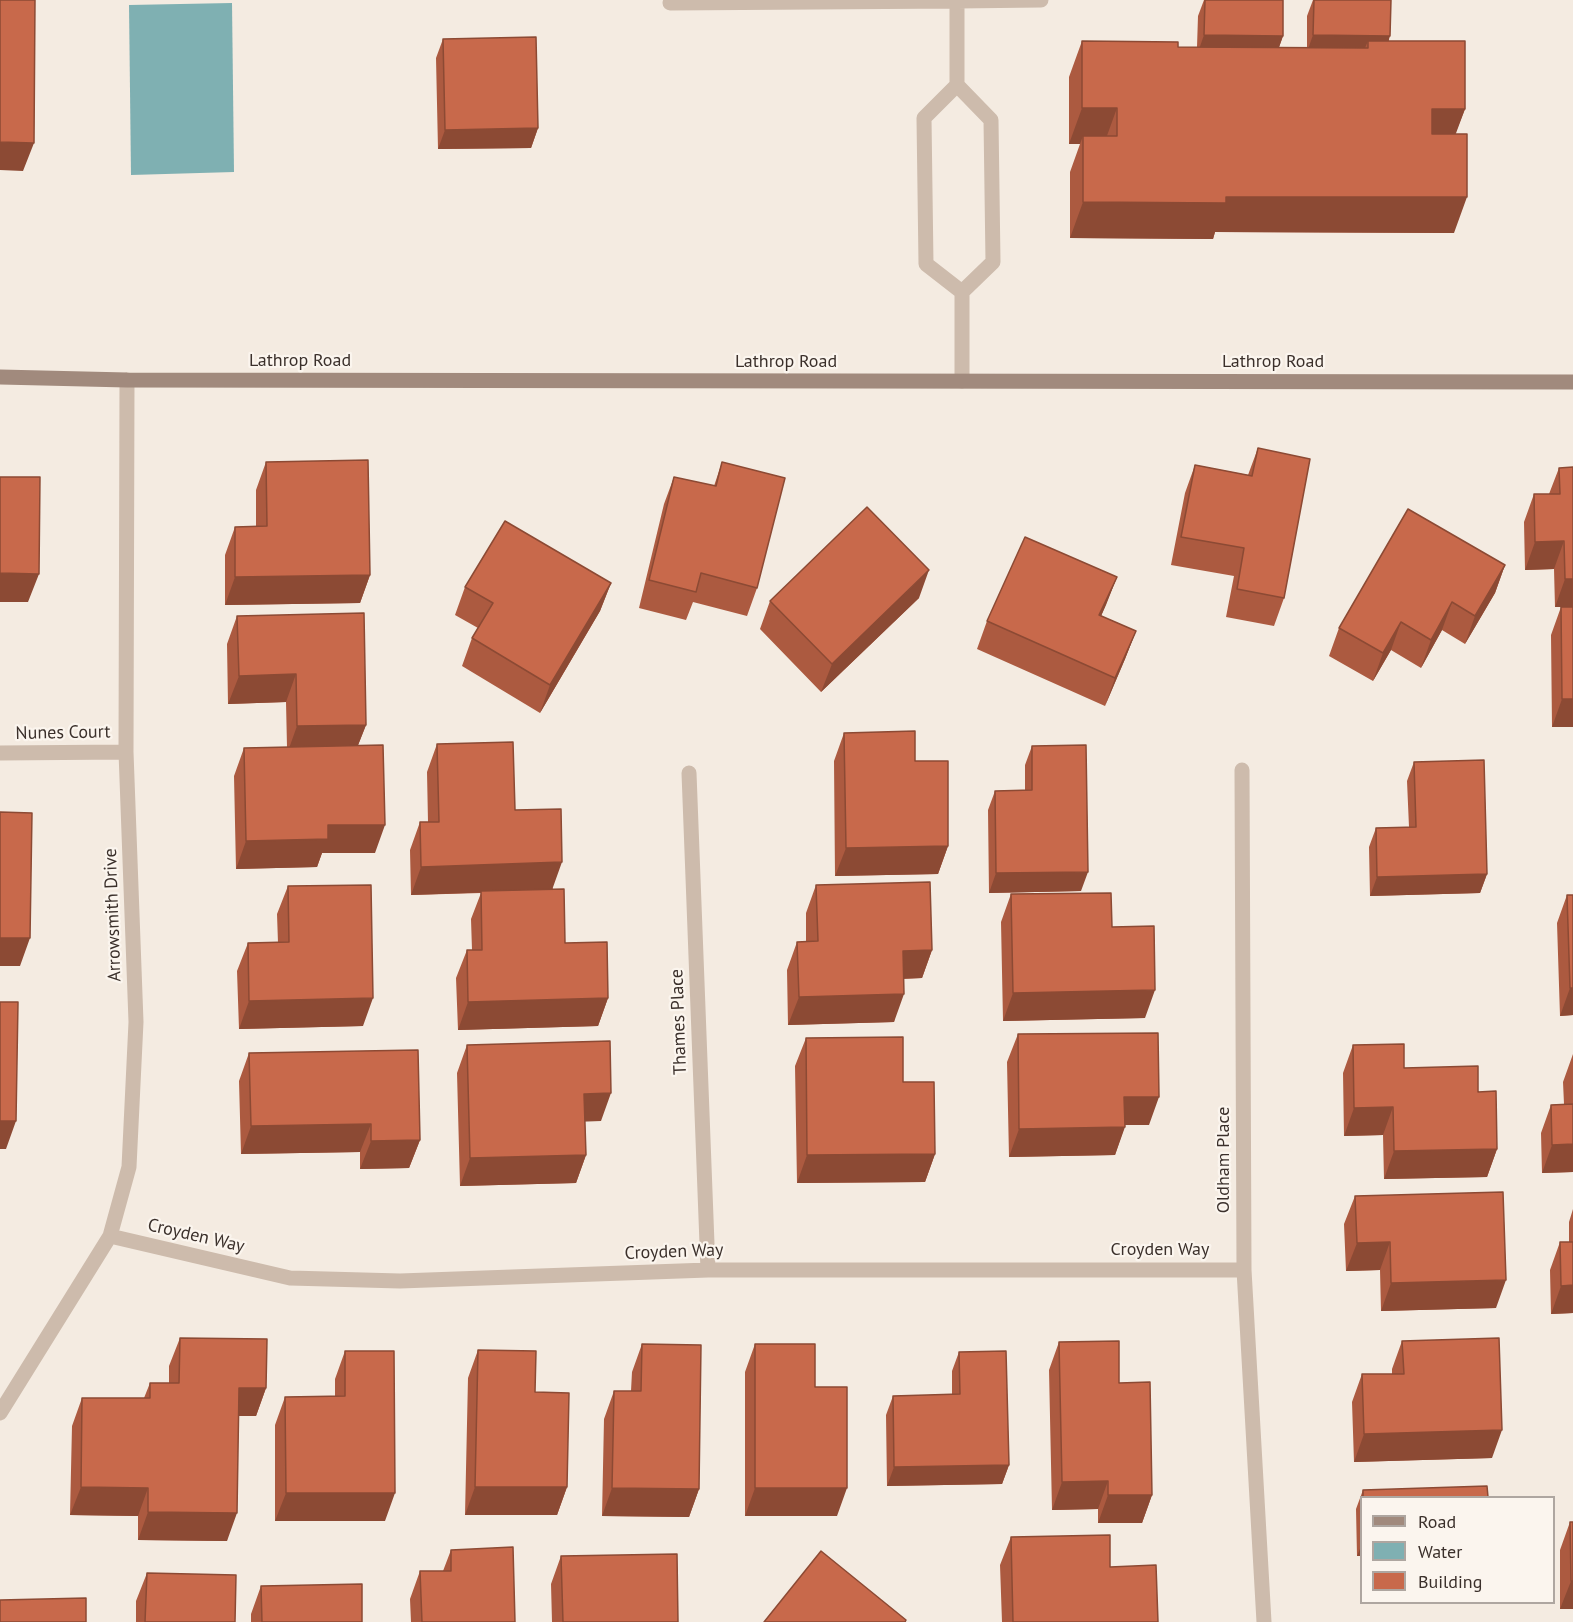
<!DOCTYPE html>
<html>
<head>
<meta charset="utf-8">
<style>
  body { margin:0 }
  #map { position:relative; width:1573px; height:1622px; overflow:hidden; background:#f4ebe1; font-family:"PT Sans",sans-serif }
  canvas { display:block }
  .legend { position:absolute; left:1360px; top:1496px; width:195px; height:108px; box-sizing:border-box; background:#fbf5ee; border:2px solid #aea6a0; margin:0; padding:8px 10px; list-style:none; font-size:18px; color:#3b302b }
  .legend li { display:flex; align-items:center; gap:12px; height:30px }
  .legend b { width:30px; border:2px solid #aea6a0 }
</style>
</head>
<body>
<div id="map">
<canvas width="1573" height="1622"></canvas>
<ul class="legend">
<li><b style="height:8px;background:#a18a7d"></b>Road</li>
<li><b style="height:16px;background:#7fb0b2"></b>Water</li>
<li><b style="height:16px;background:#c8694b"></b>Building</li>
</ul>
</div>
<script>
const c = document.querySelector('canvas').getContext('2d');
c.lineJoin = 'round';
function fillPath(path, color) {
  c.fillStyle = color;
  c.fill(path, 'evenodd');
}
function trace(path, color, width, dash) {
  c.strokeStyle = color;
  c.lineWidth = width;
  c.lineCap = dash ? 'butt' : 'round';
  c.setLineDash(dash || []);
  c.stroke(path);
}
function label(font, color, halo, rows, align = 'center') {
  c.font = font + ' "PT Sans",sans-serif';
  c.lineWidth = 4.5;
  c.setLineDash([]);
  c.textBaseline = 'middle';
  c.strokeStyle = halo;
  c.fillStyle = color;
  for (const [text, x, y, turn = 0] of rows) {
    c.save();
    c.translate(x, y);
    c.rotate((+turn || 0) * Math.PI / 180);
    c.textAlign = isNaN(turn) ? turn : align;
    if (halo) c.strokeText(text, 0, 0);
    c.fillText(text, 0, 0);
    c.restore();
  }
}
const water = new Path2D(`
  M232,3L234,172L131,175L129,5Z`);
const lane = new Path2D(`
  M670,3L957,1
  M957,85V1L1041,0
  M962,292L926,264L924,118L957,85L991,120L993,262L962,292V381`);
const street = new Path2D(`
  M0,753L126,752
  M1242,770L1244,1270L1264,1622
  M689,773L708,1270
  M110,1236L290,1278L400,1281L708,1270H1244
  M0,1413L110,1236L129,1167L136,1022L126,752L127,380`);
const secondary = new Path2D(`
  M0,377L127,380L1573,382`);
const wall = new Path2D(`
  M1204,0H1283V36L1279,47L1307,48V16L1313,0H1391L1389,41L1465,109L1455,134L1454,233L1215,232L1213,239L1070,238V172L1080,144H1069V77L1082,41L1178,47H1197L1198,16Z
  M443,39L538,128L531,148L438,149L436,58Z
  M1258,448L1284,598L1274,626L1226,617L1234,576L1171,565L1185,493L1195,465L1248,475Z
  M266,462L370,575L360,603L225,605V555L235,527L256,526V490Z
  M722,462L757,588L747,616L693,602L686,620L639,608L664,504L674,477L714,486Z
  M1559,468L1573,607H1555L1554,569L1525,570L1524,522L1534,494H1549Z
  M1505,565L1495,593L1465,644L1442,630L1421,668L1391,650L1373,681L1329,656L1339,628Z
  M1117,577L1101,616L1136,631L1125,659L1105,706L977,649L987,621Z
  M611,583L600,611L540,713L462,666L472,638L478,628L455,615L465,587Z
  M919,598L821,692L760,629L770,601Z
  M1561,607L1573,727H1552L1551,635Z
  M237,616L366,725L358,745L375,853H322L317,867L236,869L234,776L244,748L287,747L286,702L228,704L227,644Z
  M844,733L915,761L948,846L938,874L835,876L834,761Z
  M437,744L515,810L553,889L565,943L608,998L598,1026L458,1030L456,978L467,950H472L471,919L481,893L411,895L410,850L420,822H428L427,772Z
  M1032,746L1081,891L989,893L988,810L995,791L1025,790V765Z
  M1414,762L1487,874L1480,893L1370,896L1369,847L1376,828L1409,827L1407,781Z
  M816,885L932,950L922,978L903,979L894,1022L788,1025L787,970L797,942H806V913Z
  M288,886L363,1026L239,1029L237,971L248,943H278L277,914Z
  M1011,894L1112,927L1145,1018L1003,1021L1001,922Z
  M1567,895H1573V1015L1560,1016L1557,923Z
  M1018,1034L1149,1125H1125L1115,1155L1009,1157L1007,1062Z
  M806,1038L903,1082L935,1154L925,1182L797,1183L795,1066Z
  M467,1045L601,1121H585L586,1155L576,1183L460,1186L457,1073Z
  M1353,1045L1404,1068L1478,1092L1497,1149L1487,1177L1384,1179L1383,1135L1344,1136L1343,1073Z
  M249,1053L420,1140L409,1168L360,1169V1152L241,1154L239,1081Z
  M1573,1054V1172L1542,1173L1541,1133L1551,1105L1564,1104L1563,1082Z
  M1355,1196L1496,1308L1381,1311L1380,1270L1346,1271L1344,1224Z
  M1573,1209V1313L1551,1314L1550,1270L1560,1242H1569V1222Z
  M180,1338L266,1388L256,1416H238L227,1541L138,1540V1516L70,1515L72,1426L82,1398H144L150,1383H169V1366Z
  M1402,1341L1492,1458L1354,1462L1352,1402L1362,1374H1392V1369Z
  M1059,1342L1119,1383L1152,1495L1142,1523H1098V1509L1052,1510L1049,1370Z
  M642,1344L699,1489L689,1517L602,1516L604,1419L614,1391H631L632,1372Z
  M755,1344L815,1387L837,1516H745V1372Z
  M478,1350L535,1392L567,1487L557,1515H465L468,1378Z
  M345,1351L385,1521H275V1425L285,1397L335,1396V1379Z
  M959,1352L1009,1465L1002,1484L887,1486L886,1415L893,1396L952,1395V1371Z
  M1363,1490L1488,1497H1362V1556H1357L1356,1509Z
  M1570,1522H1573V1609H1560V1550Z
  M1011,1537L1110,1567L1158,1622H1002L1000,1565Z
  M451,1550L515,1622H411L410,1599L420,1571H443Z
  M561,1556L678,1622H552L551,1584Z
  M147,1573L235,1622H136V1601Z
  M261,1586L362,1622H251V1614Z`);
const shadedWall = new Path2D(`
  M1204,35L1283,36L1276,56L1197,55Z
  M1313,35L1390,36L1383,56L1368,41L1362,55H1306Z
  M1082,108H1117L1104,144L1083,136L1080,144H1069Z
  M1432,109H1465L1452,144H1419Z
  M538,128L531,148L438,149L445,130Z
  M0,142L34,143L23,171L0,170Z
  M1226,197H1467L1454,233L1215,232L1213,239L1070,238L1083,202Z
  M1564,541L1554,569L1525,570L1535,542Z
  M1505,565L1495,593L1465,644L1475,616Z
  M929,570L919,598L821,692L832,664Z
  M0,573L39,574L28,602H0Z
  M370,575L360,603L225,605L235,577Z
  M1117,577L1106,605L1089,643L1099,615Z
  M1565,579H1573V607H1555Z
  M611,583L600,611L540,713L550,685Z
  M1452,602L1442,630L1421,668L1431,640Z
  M1401,622L1391,650L1373,681L1383,653Z
  M1136,631L1125,659L1105,706L1115,678Z
  M296,674L286,702L228,704L239,676Z
  M1562,699H1573V727H1552Z
  M366,725L355,753L287,754L297,726Z
  M328,825H385L375,853H322L317,867L236,869L246,841Z
  M948,846L938,874L835,876L846,848Z
  M562,862L552,890L411,895L421,867Z
  M1088,872L1081,891L989,893L996,873Z
  M1487,874L1480,893L1370,896L1377,877Z
  M0,938H30L20,966H0Z
  M932,950L922,978L892,979L903,951Z
  M1570,988H1573V1015L1560,1016Z
  M1155,990L1145,1018L1003,1021L1013,993Z
  M904,994L894,1022L788,1025L799,997Z
  M373,998L363,1026L239,1029L249,1001Z
  M608,998L598,1026L458,1030L468,1002Z
  M611,1093L601,1121L574,1122L584,1094Z
  M1124,1097H1159L1149,1125H1114Z
  M1393,1107L1383,1135L1344,1136L1354,1108Z
  M0,1121H16L6,1149H0Z
  M371,1124L360,1152L241,1154L251,1126Z
  M1125,1127L1115,1155L1009,1157L1019,1129Z
  M420,1140L409,1168L360,1169L371,1141Z
  M1573,1144V1172L1542,1173L1552,1145Z
  M1497,1149L1487,1177L1384,1179L1394,1151Z
  M935,1154L925,1182L797,1183L807,1155Z
  M586,1155L576,1183L460,1186L470,1158Z
  M1390,1242L1380,1270L1346,1271L1357,1243Z
  M1506,1280L1496,1308L1381,1311L1391,1283Z
  M1573,1285V1313L1551,1314L1561,1286Z
  M239,1388H266L256,1416H228Z
  M1502,1430L1492,1458L1354,1462L1364,1434Z
  M1009,1465L1002,1484L887,1486L894,1467Z
  M1108,1481L1098,1509L1052,1510L1062,1482Z
  M81,1487L148,1488L138,1516L70,1515Z
  M475,1487H567L557,1515H465Z
  M612,1488L699,1489L689,1517L602,1516Z
  M755,1488H847L837,1516H745Z
  M286,1493H395L385,1521H275Z
  M1108,1495H1152L1142,1523H1098Z
  M148,1512L237,1513L227,1541L138,1540Z
  M1362,1544V1556H1357Z
  M1571,1581H1573V1609H1560Z`);
const building = new Path2D(`
  M0,0H35L34,143L0,142Z
  M1205,0H1283V36L1204,35Z
  M1314,0H1391L1390,36L1313,35Z
  M536,37L538,128L445,130L443,39Z
  M1082,41L1178,42V47L1368,48V41H1465V109H1432V134H1467V197H1226V203L1083,202V136H1117V108H1082Z
  M1258,448L1310,459L1284,598L1237,589L1244,548L1181,537L1195,465L1252,476Z
  M368,460L370,575L235,577V527L267,526L266,462Z
  M722,462L785,478L757,588L701,573L696,592L649,580L674,477L716,486Z
  M1573,467V579H1565L1564,541L1535,542L1534,494H1560L1559,468Z
  M0,477H40L39,574L0,573Z
  M867,507L929,570L832,664L770,601Z
  M1408,509L1505,565L1475,616L1452,602L1431,640L1401,622L1383,653L1339,628Z
  M505,521L611,583L550,685L472,638L493,603L465,587Z
  M1025,537L1117,577L1099,615L1136,631L1115,678L987,621Z
  M1561,607H1573V699H1562Z
  M364,613L366,725L297,726L296,674L239,676L237,616Z
  M915,731V761H948V846L846,848L844,733Z
  M513,742L515,810L561,809L562,862L421,867L420,822H439L437,744Z
  M383,745L385,825H328V839L246,841L244,748Z
  M1086,745L1088,872L996,873L995,791L1032,790V746Z
  M1484,760L1487,874L1377,877L1376,828L1416,827L1414,762Z
  M0,812L32,813L30,938H0Z
  M930,882L932,950L903,951L904,994L799,997L797,942L818,941L816,885Z
  M371,885L373,998L249,1001L248,943L289,942L288,886Z
  M564,889L565,943L607,942L608,998L468,1002L467,950H482L481,891Z
  M1111,893L1112,927L1154,926L1155,990L1013,993L1011,894Z
  M1567,895H1573V988H1570Z
  M0,1002H18L16,1121H0Z
  M1158,1033L1159,1097H1124L1125,1127L1019,1129L1018,1034Z
  M903,1037V1082H934L935,1154L807,1155L806,1038Z
  M610,1041L611,1093L584,1094L586,1155L470,1158L467,1045Z
  M1404,1044V1068L1478,1066V1092L1496,1091L1497,1149L1394,1151L1393,1107L1354,1108L1353,1045Z
  M418,1050L420,1140L371,1141V1124L251,1126L249,1053Z
  M1573,1104V1144L1552,1145L1551,1105Z
  M1503,1192L1506,1280L1391,1283L1390,1242L1357,1243L1355,1196Z
  M1560,1242H1573V1285L1561,1286Z
  M180,1338L267,1339L266,1388H239L237,1513L148,1512V1488L81,1487L82,1398H150V1383H179Z
  M1499,1338L1502,1430L1364,1434L1362,1374H1404L1402,1341Z
  M1119,1341V1383L1150,1382L1152,1495H1108V1481L1062,1482L1059,1342Z
  M642,1344L701,1345L699,1489L612,1488L614,1391H641Z
  M755,1344H815V1387H847V1488H755Z
  M478,1350L536,1351L535,1392L569,1393L567,1487H475Z
  M345,1351H394L395,1493H286L285,1397L345,1396Z
  M1006,1351L1009,1465L894,1467L893,1396L960,1394L959,1352Z
  M1487,1486L1488,1497H1363V1490Z
  M1570,1522H1573V1581H1571Z
  M1110,1535V1567L1156,1565L1158,1622H1013L1011,1537Z
  M513,1547L515,1622H422L420,1571H451V1550Z
  M821,1551L906,1620L905,1622H764Z
  M677,1554L678,1622H563L561,1556Z
  M147,1573L236,1575L235,1622H145Z
  M362,1584V1622H262L261,1586Z
  M86,1598V1622H0V1600Z`);
const streetNames = [
  ["Lathrop Road",300,361],
  ["Lathrop Road",786,362],
  ["Lathrop Road",1273,362],
  ["Nunes Court",63,733,-1],
  ["Arrowsmith Drive",113,915,-92],
  ["Thames Place",679,1022,-92],
  ["Oldham Place",1224,1160,-90],
  ["Croyden Way",196,1236,13],
  ["Croyden Way",1160,1250],
  ["Croyden Way",674,1252,-2]
];
fillPath(water, '#7fb0b2');
trace(lane, '#cdbbac', 15);
trace(street, '#cdbbac', 15);
trace(secondary, '#a18a7d', 15);
fillPath(wall, '#ac5a40');
fillPath(shadedWall, '#8c4a34');
fillPath(building, '#c8694b');
trace(building, '#8c4a34', 1.5);
label('18px', '#3b302b', '#fbf5ee', streetNames);
</script>
</body>
</html>
